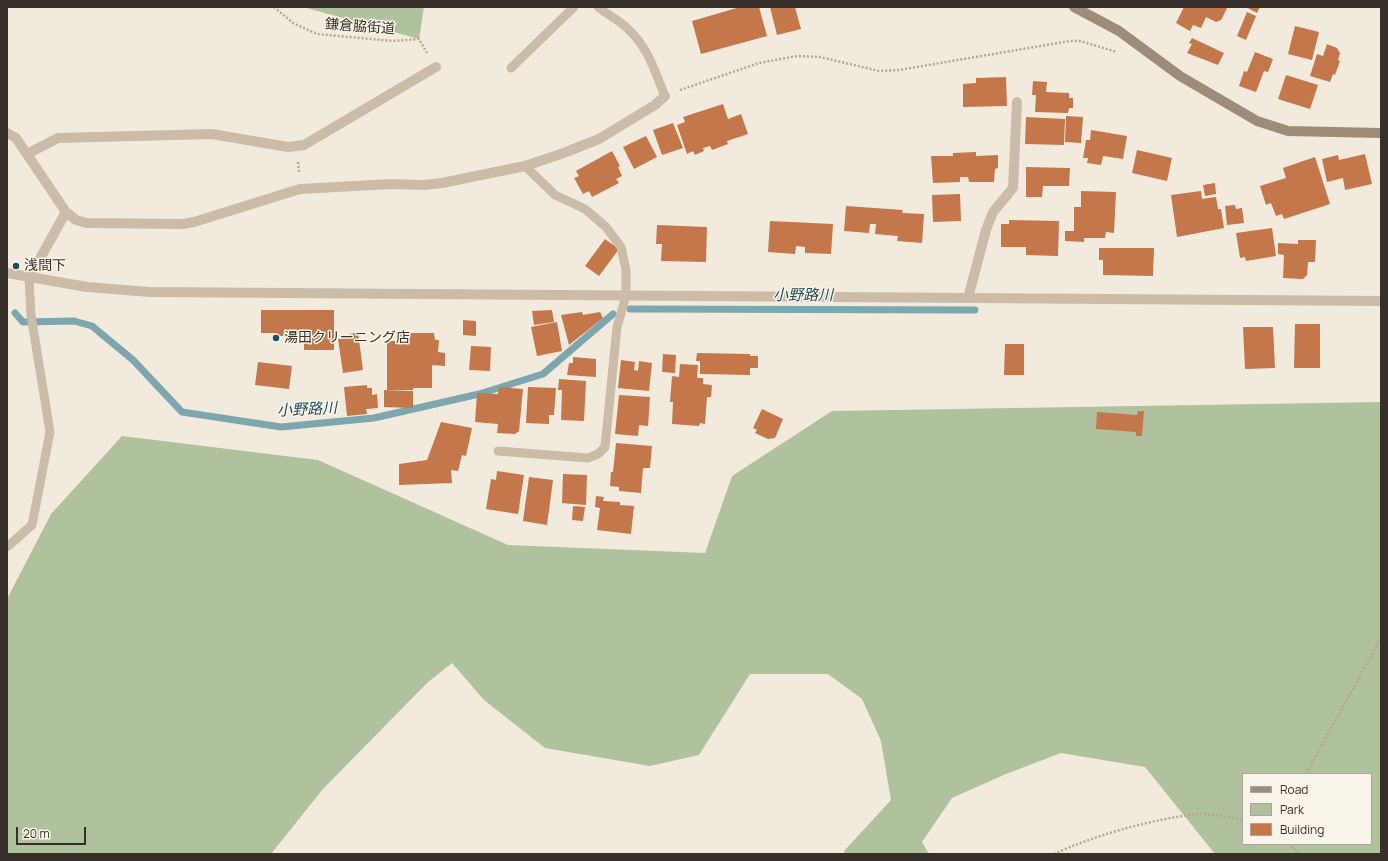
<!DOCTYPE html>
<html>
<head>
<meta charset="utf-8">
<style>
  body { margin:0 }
  #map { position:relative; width:1388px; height:861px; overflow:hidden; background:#f2ebdd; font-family:Manrope,sans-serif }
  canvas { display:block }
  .frame { position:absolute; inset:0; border:8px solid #372f29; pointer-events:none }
  .legend { position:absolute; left:1242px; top:773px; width:130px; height:72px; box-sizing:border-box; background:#f9f4e9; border:1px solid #aba59c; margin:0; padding:5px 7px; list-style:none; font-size:12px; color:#372f29 }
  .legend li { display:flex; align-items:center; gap:8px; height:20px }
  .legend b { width:20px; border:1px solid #aba59c }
  .scale { position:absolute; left:16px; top:827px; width:70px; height:18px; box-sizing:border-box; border:2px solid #372f29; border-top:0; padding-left:5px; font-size:12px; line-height:14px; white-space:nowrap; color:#372f29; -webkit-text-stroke:3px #f9f4e9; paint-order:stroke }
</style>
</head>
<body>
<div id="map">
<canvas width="1388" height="861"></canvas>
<div class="frame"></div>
<ul class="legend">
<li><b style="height:5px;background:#9d8c7a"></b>Road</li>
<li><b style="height:11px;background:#b0c19d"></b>Park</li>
<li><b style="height:11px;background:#c3774a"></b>Building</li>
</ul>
<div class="scale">20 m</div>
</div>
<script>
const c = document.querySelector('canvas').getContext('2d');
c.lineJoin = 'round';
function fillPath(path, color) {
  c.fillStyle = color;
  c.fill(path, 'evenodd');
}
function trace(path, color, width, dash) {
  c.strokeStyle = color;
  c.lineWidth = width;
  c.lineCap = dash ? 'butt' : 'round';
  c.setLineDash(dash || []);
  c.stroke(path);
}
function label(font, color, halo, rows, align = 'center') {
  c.font = font + ' Manrope,"Noto Sans JP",sans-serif';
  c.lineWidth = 3;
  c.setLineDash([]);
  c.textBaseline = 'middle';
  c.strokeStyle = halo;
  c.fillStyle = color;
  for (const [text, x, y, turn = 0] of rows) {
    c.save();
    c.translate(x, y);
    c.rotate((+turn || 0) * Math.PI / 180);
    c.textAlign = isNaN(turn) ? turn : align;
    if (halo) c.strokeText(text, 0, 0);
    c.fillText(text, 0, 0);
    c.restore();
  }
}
const green = new Path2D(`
  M303,7H424L419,39Z
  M1381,402V854H1215L1145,767L1061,753L1006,774L952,798L922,842L929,854H843L845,850L891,800L881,741L862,699L828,674H750L699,755L650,766L545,748L484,700L452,663L427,683L323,789L271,854H7V599L51,514L122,436L318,460L508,545L705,553L732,476L832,411ZM1243,774H1371V844H1243Z`);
const stream = new Path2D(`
  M630,309L975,310
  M15,313L23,322L74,321L92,326L133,360L182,412L281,427L374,418L479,394L543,374L613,314`);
const building = new Path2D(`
  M740,7H759L767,36L701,54L692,21Z
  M770,7H795L801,29L777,35Z
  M1184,7H1227V8L1221,20L1216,22L1206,17L1201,28L1193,25L1190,31L1176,23Z
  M1246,7H1260L1257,13Z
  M1247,12L1256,16L1246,40L1237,36Z
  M1295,26L1319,32L1312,60L1288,54Z
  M1192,38L1224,53L1218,65L1187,53L1192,44L1189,43Z
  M1327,44L1337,48L1340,53L1338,60L1340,61L1335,75L1333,74L1330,82L1310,76L1317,54L1323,56Z
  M1255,52L1273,59L1268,72L1264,71L1256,92L1239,86L1244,71L1247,72Z
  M1286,75L1318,85L1310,109L1278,99Z
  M1006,77L1007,106L963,107V84L976,83V78Z
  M1033,81L1047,82L1046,92L1069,93V98H1073V108H1069L1068,113L1035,112L1036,95H1032Z
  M723,104L728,119L741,114L748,134L727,141L728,144L712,150L710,146L703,148L704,151L695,155L693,151L687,154L677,125L685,122L683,117Z
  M1066,116L1083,117L1081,143L1065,142Z
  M1026,117L1065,119L1064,145L1025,144Z
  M673,123L683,148L662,155L653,130Z
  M1091,130L1127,136L1123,159L1103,156L1101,165L1087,163L1088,158H1083L1086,140H1090Z
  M646,136L657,157L634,169L623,147Z
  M1137,150L1172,158L1167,181L1132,173Z
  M612,151L620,166L618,167L622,176L616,179L619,183L592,197L589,191L583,194L574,178L579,176L576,171Z
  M976,152V156L998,155V168L995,169L994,182H969L968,177H960V182L933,183L931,156H953V153Z
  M1365,154L1372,184L1345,190L1343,178L1327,182L1322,159L1338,155L1339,160Z
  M1315,157L1330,204L1284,219L1282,214L1276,216L1271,203L1266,205L1260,186L1286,178L1283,168Z
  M1026,167L1070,168L1069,186H1043L1042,197H1026Z
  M1215,183L1216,194L1205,196L1203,185Z
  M1081,191L1116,192L1114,233L1106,232L1105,238H1084V242L1065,241V231H1074V207H1081Z
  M1201,191L1202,199L1216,197L1218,209H1221L1224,228L1177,237L1171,195Z
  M960,194L961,221L933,222L932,195Z
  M1235,205L1236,209L1242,208L1244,223L1227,225L1225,206Z
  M846,206L903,210L902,213L924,214L922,243L897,241L898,236L875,234L876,224H870L869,233L844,231Z
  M1009,220L1059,221L1058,256L1026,255V247H1001V224H1009Z
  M770,221L833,224L831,254L805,253V247L796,246L795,254L768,252Z
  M657,225L707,227L706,262L661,261L662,244H656Z
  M1272,228L1276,256L1246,261L1245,257L1240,258L1236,233Z
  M605,239L619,249L599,276L585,266Z
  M1298,240H1316L1315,262H1308L1307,275L1303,279L1283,278L1284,255L1278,254V243L1298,244Z
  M1099,248H1154L1153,276L1103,275V260H1099Z
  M261,310H334V350H304V336H275V333H261Z
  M552,310L554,322L534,325L532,311Z
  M582,312L583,315L600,312L603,318L569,345L561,315Z
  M463,320L476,321V336L463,335Z
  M557,322L562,351L537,356L531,327Z
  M1295,324H1320V368H1294Z
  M1243,327H1273L1275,368L1245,369Z
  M358,332L363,370L343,373L338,339L350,337V334Z
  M396,333H434L435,340H439L438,352L445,353V366L432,365V388H413V390H387V341H396Z
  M1005,344H1024V375H1004Z
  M471,346L491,347L490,371L469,370Z
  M697,353L750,354V356H758V368H750V375L700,374V361H696Z
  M663,354L676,355L675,373L662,372Z
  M573,357L596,359V377L567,375L569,363H573Z
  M621,360L635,362L634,370L638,371L639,361L652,363L649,391L618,388Z
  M258,362L292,366L289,389L255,385Z
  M680,364L698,365L697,378H703V384L712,385L711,397H707L705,424L700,423L699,426L672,424L673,402H670L672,376L679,377Z
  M559,379L586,381L584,421L561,420L562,390H558Z
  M367,385V388H372V395L377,394L378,408L366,409L367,414L347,416L344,387Z
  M499,387L523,389L519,431L515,434L497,433L498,424L475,422L477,393L498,394Z
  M528,387L556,388L554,415H549V424L526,423Z
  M384,390L413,391V408L384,407Z
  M619,395L650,397L648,426L639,425L638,436L615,434Z
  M762,409L783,419L775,438L768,439L755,433L757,430L753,428Z
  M1138,411H1144L1142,436H1136V432L1096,429L1097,412L1137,415Z
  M441,422L472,428L466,456L462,455L458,471L451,470L452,483L399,485V464L427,460Z
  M616,443L652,446L650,468H643L641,493L619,491V487L610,486L611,472H613Z
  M497,471L524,475L518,514L486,509L491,479L496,480Z
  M563,474L587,475L586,505L562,503Z
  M529,477L553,480L547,525L523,521Z
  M596,496L604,497L603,501L620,502V505L634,506L631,534L597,530L600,508L595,507Z
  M573,506L585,507L583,521L572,520Z`);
const path = new Path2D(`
  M274,7L293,23L317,34L393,41L419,39L427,53
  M680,90L759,63L797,56L820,57L879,71L899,70L1070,41H1080L1117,52
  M298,162L299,173
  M1306,774L1381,638
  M1288,844L1301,854
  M1054,854C1095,835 1153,819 1197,814C1211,813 1229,818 1243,819`);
const service = new Path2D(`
  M598,7C608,15 619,20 628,29C648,47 655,72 665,96
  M511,68L574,7
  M498,451L588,458L598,454L605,447L617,327L626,296V270L621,247L606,227L585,209L555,195L525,166
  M7,547L32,525L50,432L31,315L29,278`);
const minor = new Path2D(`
  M7,133L16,138L66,212L29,278
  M27,154L58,138L212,134L288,147L304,145L436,67
  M66,212L76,220L87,223L183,224L194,222L300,189L391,184L424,185L442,183L525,166L561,154L599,139L655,105L665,96
  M968,298L986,230L993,212L1013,188L1017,102`);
const tertiary = new Path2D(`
  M7,273L87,287L150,292L1381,301`);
const secondary = new Path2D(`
  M1074,7L1119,31L1180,76L1257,121L1288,131L1381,133`);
const markers = [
  [16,266,4,"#1f4d58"],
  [276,338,4,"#1f4d58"]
];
const streetNames = [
  ["鎌倉脇街道",360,27,4]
];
const poiNames = [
  ["浅間下",24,266],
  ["湯田クリーニング店",284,338]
];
const waterNames = [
  ["小野路川",803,296],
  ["小野路川",307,410,-3]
];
fillPath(green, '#b0c19d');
trace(stream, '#7da6ae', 7);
fillPath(building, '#c3774a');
trace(path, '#b5a693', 2.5, [2, 2]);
trace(service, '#cabca9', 9);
trace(minor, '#cabca9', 10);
trace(tertiary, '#cabca9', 10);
trace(secondary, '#9d8c7a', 10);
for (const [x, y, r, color] of markers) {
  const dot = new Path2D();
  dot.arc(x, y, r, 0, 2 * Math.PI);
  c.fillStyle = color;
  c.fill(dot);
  trace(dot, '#f9f4e9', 1.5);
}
label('14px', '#372f29', '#f9f4e9', streetNames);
label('14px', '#372f29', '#f9f4e9', poiNames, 'left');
label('italic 15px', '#1f4d58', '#f9f4e9', waterNames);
</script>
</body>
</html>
